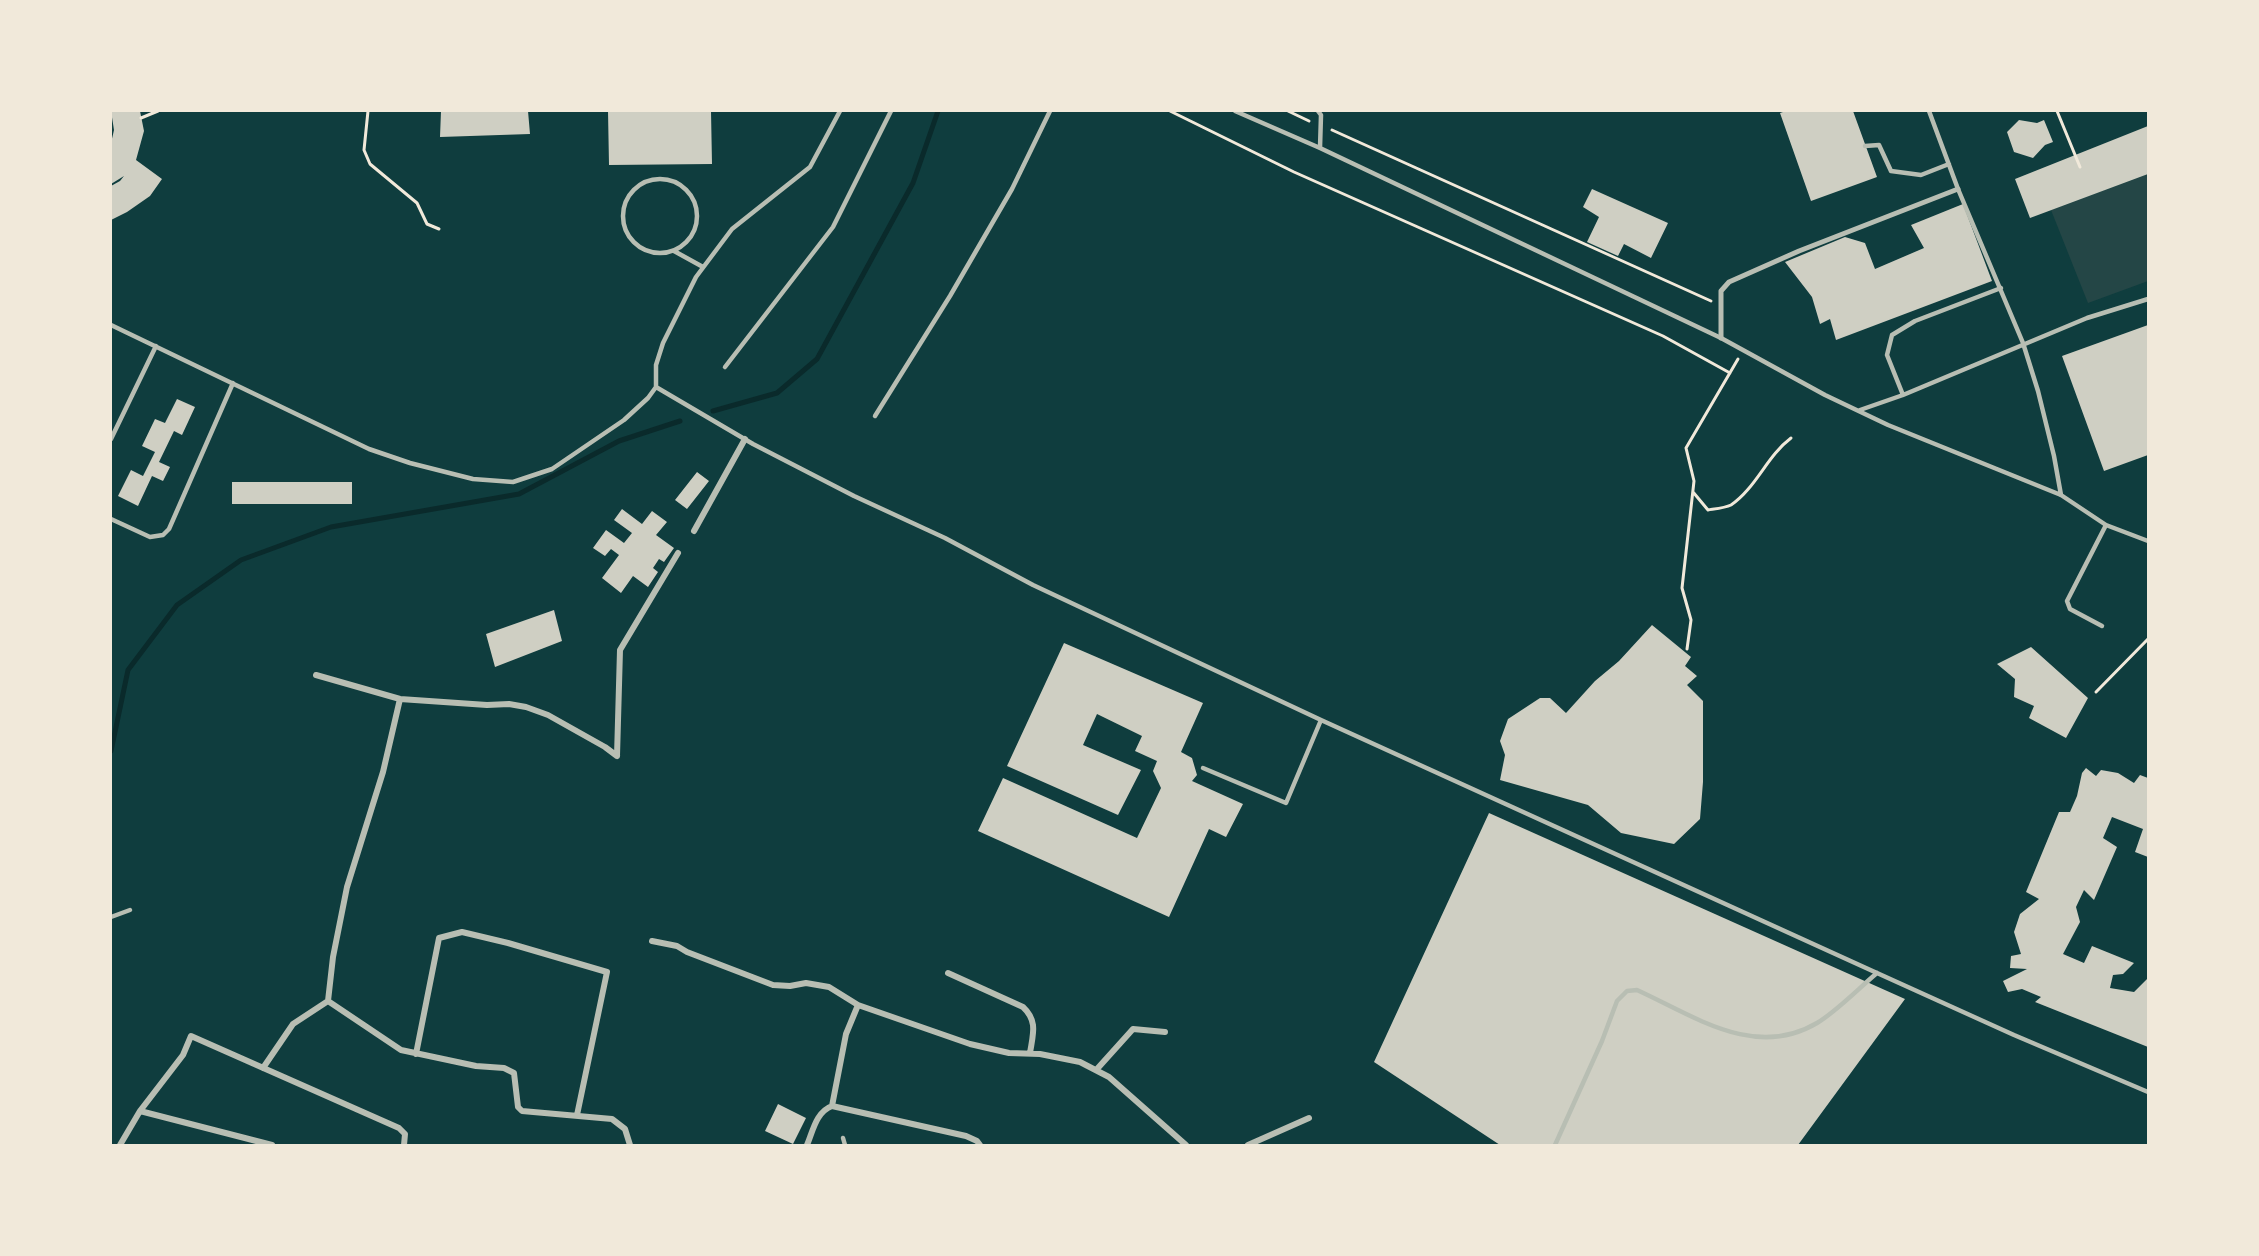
<!DOCTYPE html>
<html>
<head>
<meta charset="utf-8">
<style>
  body { margin:0 }
  #map { position:relative; width:2259px; height:1256px; overflow:hidden; background:#0f3d3e; font-family:Raleway,sans-serif }
  canvas { display:block }
  .frame { position:absolute; inset:0; border:112px solid #f1e9da; pointer-events:none }
</style>
</head>
<body>
<div id="map">
<canvas width="2259" height="1256"></canvas>
<div class="frame"></div>
</div>
<script>
const c = document.querySelector('canvas').getContext('2d');
c.lineJoin = 'round';
function fillPath(path, color) {
  c.fillStyle = color;
  c.fill(path, 'evenodd');
}
function trace(path, color, width, dash) {
  c.strokeStyle = color;
  c.lineWidth = width;
  c.lineCap = dash ? 'butt' : 'round';
  c.setLineDash(dash || []);
  c.stroke(path);
}
const green = new Path2D(`
  M2148,174V281L2088,303L2051,210Z`);
const stream = new Path2D(`
  M713,411L777,393L817,359L913,183L938,111
  M111,751L128,670L177,605L241,560L331,527L519,494L619,441L680,421`);
const building = new Path2D(`
  M111,111H140L144,131L136,160L162,179L150,196L127,212L111,220V186L120,181L124,176L111,184V143L114,130Z
  M441,111H528L530,134L440,137Z
  M608,111H711L712,164L609,165Z
  M1786,111H1853L1877,177L1811,201L1780,113Z
  M2019,120L2037,123L2044,120L2053,142L2045,145L2033,158L2014,152L2007,132Z
  M2148,126V174L2030,218L2015,179Z
  M1592,189L1668,223L1651,258L1624,244L1618,256L1587,242L1599,217L1583,207Z
  M1963,204L1992,281L1836,340L1830,319L1820,324L1812,297L1785,262L1845,237L1865,243L1875,269L1924,248L1911,225Z
  M2148,325V455L2104,471L2062,356Z
  M177,399L195,407L182,435L174,431L159,462L170,467L163,481L152,476L138,506L118,496L131,470L143,476L155,452L142,446L155,419L165,423Z
  M697,472L709,481L687,509L675,500Z
  M232,482H352V504H232Z
  M622,509L642,524L652,511L667,522L656,535L674,548L664,562L659,559L653,568L658,572L648,587L633,576L621,593L602,578L619,555L611,549L605,556L593,548L606,530L624,543L632,533L614,520Z
  M554,610L562,641L495,667L486,634Z
  M1652,625L1691,657L1685,666L1697,676L1687,685L1703,701V782L1700,819L1674,844L1621,833L1588,805L1500,780L1505,755L1500,741L1508,719L1540,698H1550L1566,713L1595,681L1619,661Z
  M1064,643L1203,703L1181,752L1192,758L1197,775L1192,781L1243,804L1226,837L1209,829L1169,917L978,831L1003,778L1137,838L1161,788L1153,771L1157,761L1135,751L1142,736L1097,714L1083,745L1141,770L1118,815L1007,766Z
  M2031,647L2088,698L2066,738L2029,718L2034,706L2014,697L2015,679L1997,664Z
  M2086,768L2096,776L2101,770L2118,773L2134,783L2140,775L2148,778V857L2135,852L2143,829L2112,817L2103,838L2117,847L2094,900L2084,890L2076,907L2080,922L2063,954L2084,963L2092,946L2134,963L2123,974L2113,975L2110,988L2134,992L2148,978V1047L2035,1002L2041,997L2022,989L2008,992L2003,981L2027,969L2010,968L2011,956L2021,954L2014,932L2020,914L2039,899L2026,892L2059,812H2070L2077,796L2082,773Z
  M1489,813L1905,999L1798,1145H1500L1374,1062Z
  M778,1104L806,1118L793,1144L765,1131Z`);
const path = new Path2D(`
  M368,111L364,150L370,164L417,203L427,224L439,229
  M1170,111L1294,172L1663,336L1730,373
  M1288,111L1309,121
  M2057,111L2080,167
  M141,118L158,111
  M1332,130L1711,301
  M1693,492L1708,510C1714,509 1725,508 1731,505C1756,488 1767,456 1791,438
  M1687,649L1691,620L1682,588L1694,481L1686,448L1738,359
  M2096,692L2148,639`);
const service = new Path2D(`
  M1235,111L1320,148L1721,338L1825,395L1888,425L2061,495L2106,525L2148,541
  M1318,111L1321,115L1320,148
  M1929,111L1958,189L2023,343L2038,391L2054,456L2061,495
  M1865,146L1879,145L1891,171L1921,175L1949,164
  M623 216a37 37 0 1 1 74 0a37 37 0 1 1-74 0Z
  M674,251L703,267
  M111,325L369,449L410,463L473,479L513,482L552,469L624,420L648,398L656,387V365L663,343L696,277L732,229L810,167L840,111
  M725,367L833,227L891,111
  M656,387L753,444L854,496L945,538L1033,585L1321,720L1877,973L2014,1035L2148,1092
  M1903,395L1887,355L1892,335L1915,321L2001,288
  M1860,410L1903,395L2087,318L2148,299
  M875,416L950,296L1012,189L1050,111
  M111,439L156,346
  M111,519L150,537L163,535L169,529L233,383
  M2102,626L2070,609L2067,601L2106,525
  M1203,768L1286,803L1321,720
  M111,917L130,910
  M843,1138L845,1145
  M1555,1145L1602,1041L1617,1001L1627,991L1637,990C1694,1016 1755,1060 1817,1023C1837,1011 1859,988 1877,973`);
const pedestrian = new Path2D(`
  M1721,338V291L1729,282L1799,251L1958,189`);
const minor = new Path2D(`
  M694,531L745,439
  M316,675L400,699L487,705L509,704L526,707L548,715L605,747L617,756
  M617,756L620,650L678,553
  M652,941L677,946L687,952L773,985L790,986L806,983L829,987L858,1005L970,1044L1009,1053L1040,1054L1080,1062L1109,1077L1186,1145
  M948,973L1023,1007C1038,1021 1033,1034 1030,1053
  M328,1001L333,957L347,887L383,772L400,699
  M416,1054L439,938L462,932L508,943L607,972L577,1115
  M263,1068L293,1024L328,1001L401,1050L476,1066L504,1068L514,1073L518,1107L522,1111L612,1119L625,1129L630,1145
  M1097,1069L1133,1029L1165,1032
  M832,1106L846,1034L858,1005
  M140,1111L272,1145
  M120,1145L140,1111L183,1055L191,1036L399,1128L405,1134L404,1145
  M807,1145C813,1131 816,1112 832,1106L966,1136L977,1141L980,1145
  M1248,1145L1309,1118`);
fillPath(green, '#244646');
trace(stream, '#0a2a2b', 5);
fillPath(building, '#cfcfc3');
trace(path, '#f1e9da', 3);
trace(service, '#b8beb3', 4.5);
trace(pedestrian, '#b8beb3', 5);
trace(minor, '#b8beb3', 6);
</script>
</body>
</html>
